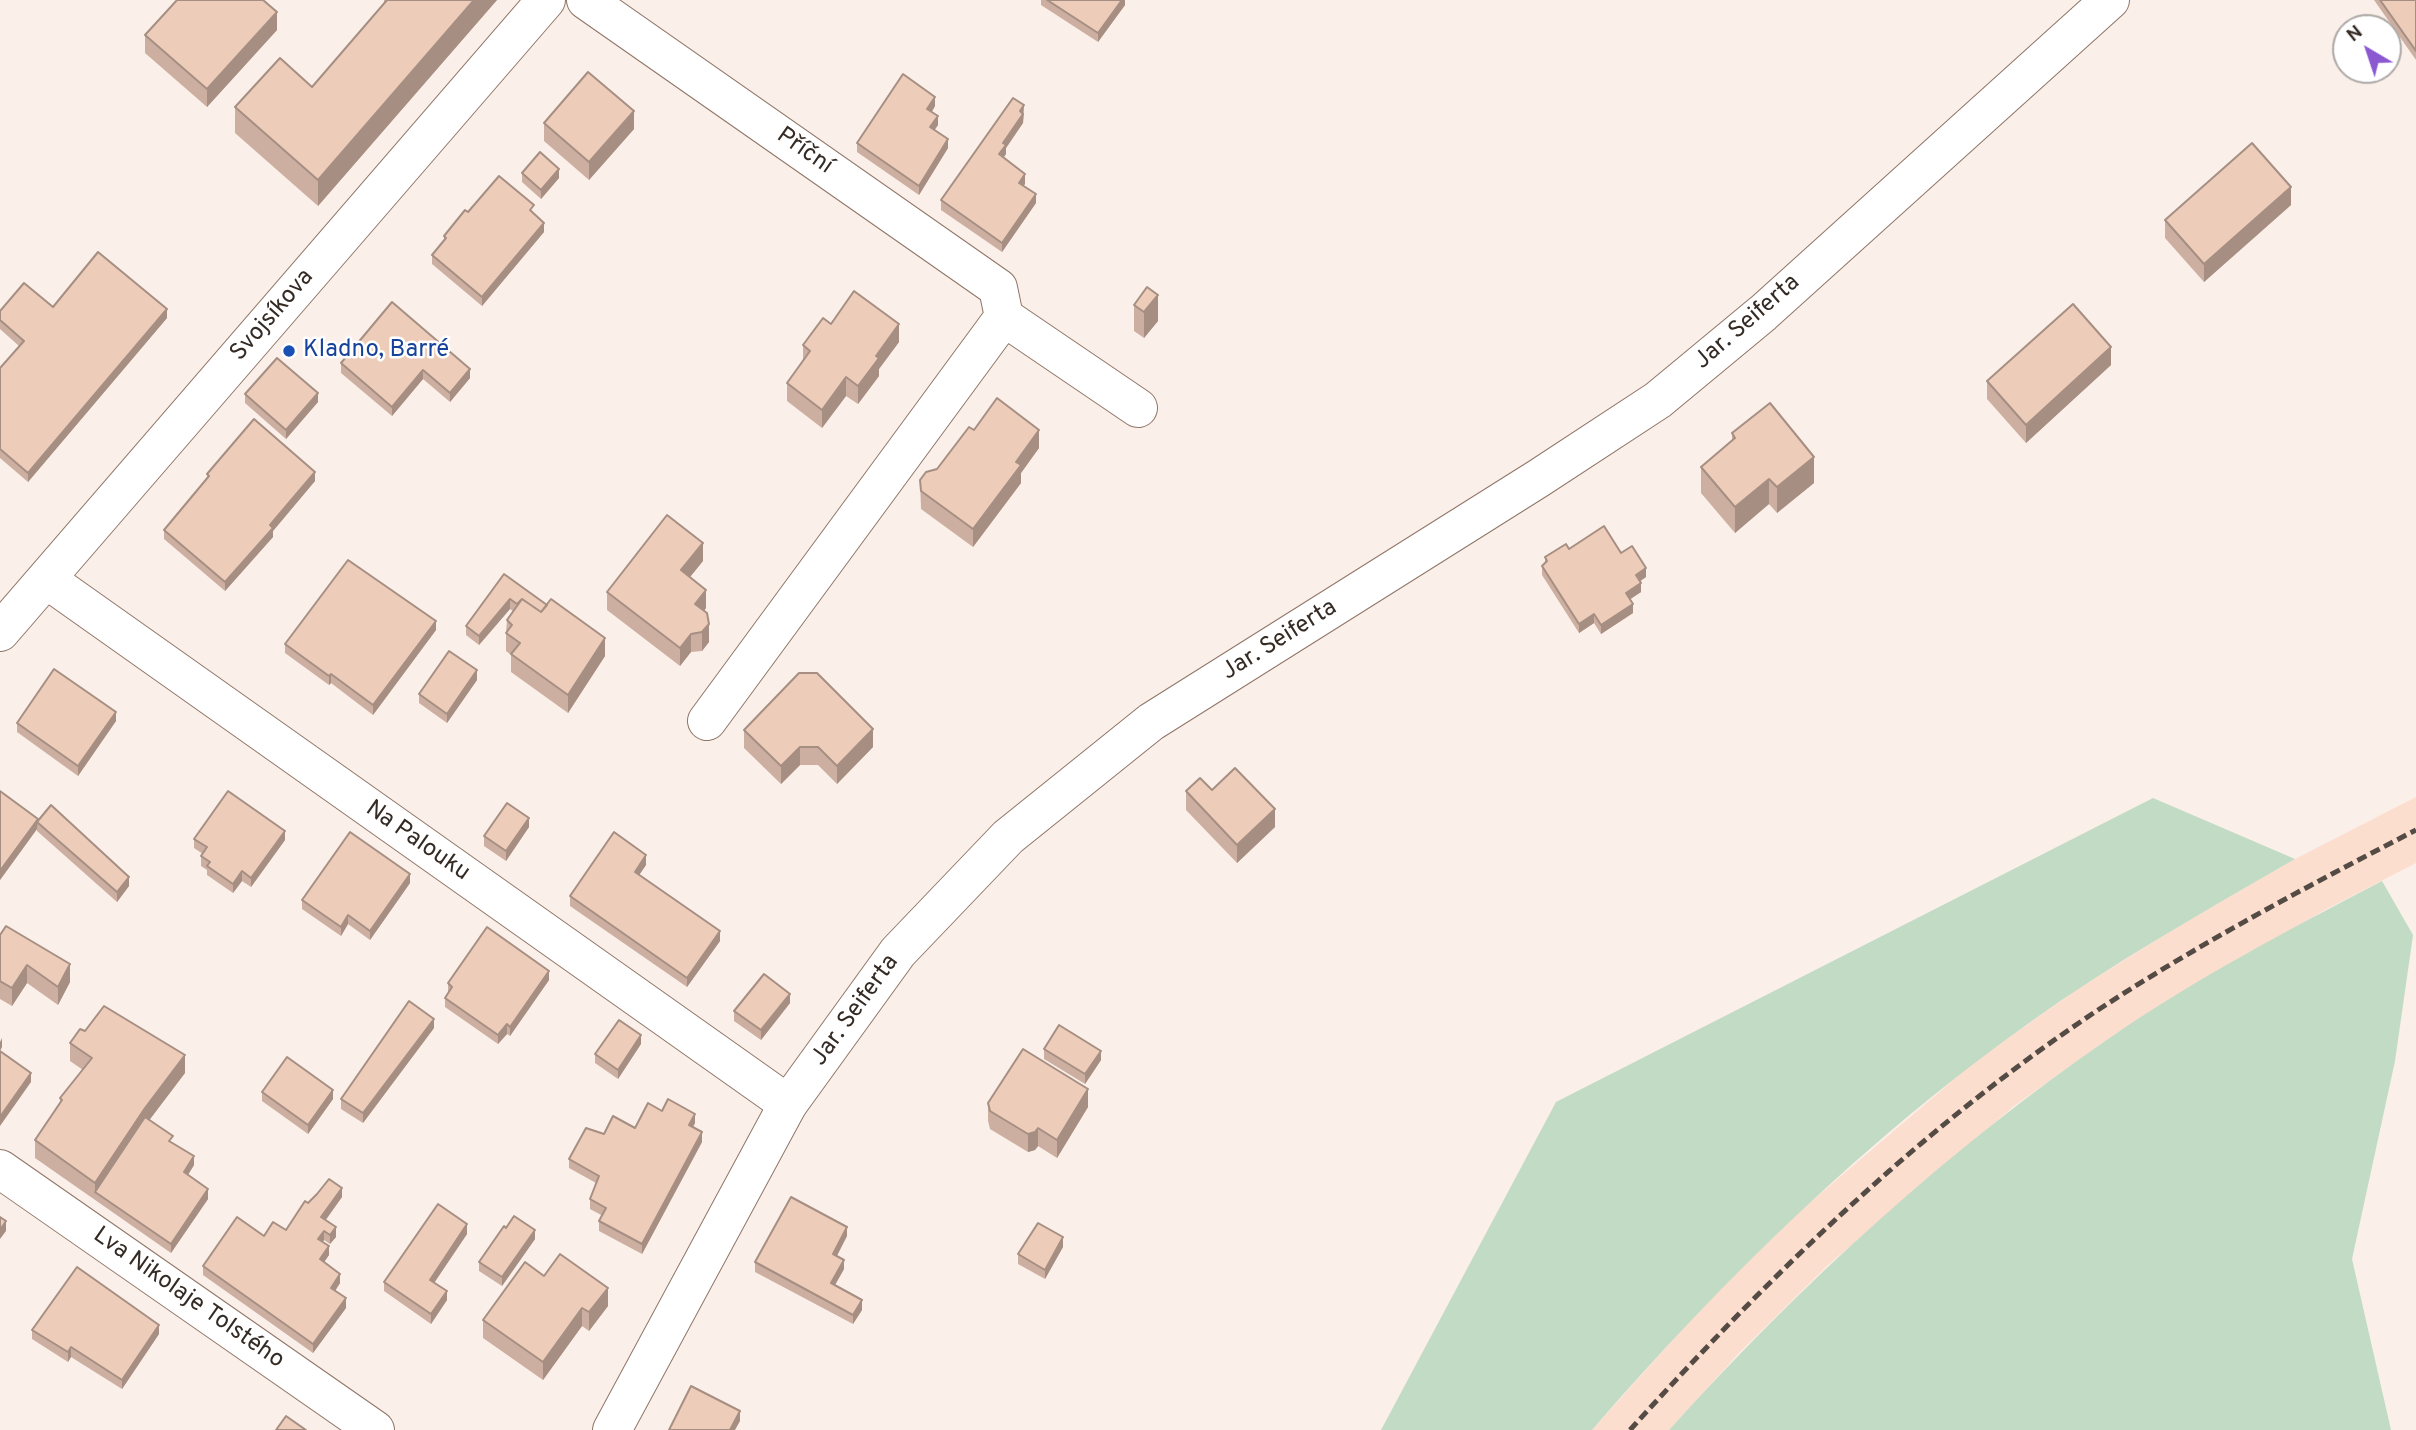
<!DOCTYPE html>
<html>
<head>
<meta charset="utf-8">
<style>
  body { margin:0 }
  #map { position:relative; width:2416px; height:1430px; overflow:hidden; background:#fbefe9; font-family:Overpass,sans-serif }
  canvas { display:block }
  .north { position:absolute; left:2332px; top:14px; width:70px; height:70px; box-sizing:border-box; background:#fff; border:2px solid #aeaaa8; border-radius:50%; rotate:321deg; font-size:19px; font-weight:700; line-height:28px; text-align:center; color:#352b25 }
  .north::after { content:''; display:block; margin:auto; width:24px; height:32px; background:#8c58d1; clip-path:polygon(50% 0,100% 100%,50% 72%,0 100%) }
</style>
</head>
<body>
<div id="map">
<canvas width="2416" height="1430"></canvas>
<div class="north">N</div>
</div>
<script>
const c = document.querySelector('canvas').getContext('2d');
c.lineJoin = 'round';
function fillPath(path, color) {
  c.fillStyle = color;
  c.fill(path, 'evenodd');
}
function trace(path, color, width, dash) {
  c.strokeStyle = color;
  c.lineWidth = width;
  c.lineCap = dash ? 'butt' : 'round';
  c.setLineDash(dash || []);
  c.stroke(path);
}
function label(font, color, halo, rows, align = 'center') {
  c.font = font + ' Overpass,sans-serif';
  c.lineWidth = 5;
  c.setLineDash([]);
  c.textBaseline = 'middle';
  c.strokeStyle = halo;
  c.fillStyle = color;
  for (const [text, x, y, turn = 0] of rows) {
    c.save();
    c.translate(x, y);
    c.rotate((+turn || 0) * Math.PI / 180);
    c.textAlign = isNaN(turn) ? turn : align;
    if (halo) c.strokeText(text, 0, 0);
    c.fillText(text, 0, 0);
    c.restore();
  }
}
const built = new Path2D(`
  M2416,797V863L2323,911L2163,1004L2114,1035L2014,1106L1827,1266L1740,1352L1669,1430H1592L1698,1312L1786,1223L1978,1059L2081,987L2184,923L2295,859Z`);
const green = new Path2D(`
  M2153,798L2295,859C2205,911 2114,962 2029,1023C1866,1139 1723,1279 1592,1430H1381L1556,1102Z
  M2382,881L2413,935L2395,1061L2352,1259L2391,1430H1669C1802,1283 1948,1149 2111,1037C2197,978 2290,929 2382,881Z`);
const minor = new Path2D(`
  M586,0L998,288L1004,317L1138,408
  M46,579L788,1104
  M0,632L546,0
  M707,721L1004,317
  M0,1169L375,1430`);
const tertiary = new Path2D(`
  M612,1430L788,1104L898,952L1008,837L1151,722L1539,478L1658,400L1763,313L2110,0`);
const rail = new Path2D(`
  M1630,1430C1771,1274 1922,1127 2098,1010C2200,943 2308,886 2416,830`);
const wall = new Path2D(`
  M384,0H497L318,206L235,133V107L312,87L384,4Z
  M1041,0H1125V5L1098,42L1041,5Z
  M2374,0H2416V60Z
  M277,30L207,107L145,53V35Z
  M935,106L932,112L938,125L934,130L948,148L919,195L857,152V143Z
  M1024,114L1023,123L1006,148V154L1003,158L1025,184L1023,186L1036,203L1002,252L941,210V200Z
  M544,123L634,129L589,180L544,141Z
  M522,173L559,178L541,199L522,182Z
  M2291,205L2204,282L2165,238V220Z
  M468,212L534,214L544,232L482,306L432,264V255L444,241V236Z
  M392,302L470,378L450,402L423,379L392,416L341,373V363Z
  M1134,305L1158,321L1144,338L1134,331Z
  M53,307L167,318L28,482L0,458V368L19,346L0,329V311Z
  M831,324L899,342L879,369V376L858,404L846,396L822,428L787,401V383L803,361V345Z
  M2111,365L2026,443L1987,399V381Z
  M245,394L318,402L286,439L245,403Z
  M974,430L1039,448L1021,473V483L973,547L921,509L920,480L937,469Z
  M1732,433L1814,483L1777,513L1769,504L1735,533L1701,493V467L1732,440Z
  M207,474L315,481L273,531V537L225,591L164,539V530L207,479Z
  M1569,549L1621,553L1646,577L1640,581L1641,592L1630,599L1633,613L1601,634L1594,623L1579,633L1542,575V566L1545,563V557Z
  M703,561L690,577L706,608L704,611L709,642L702,651L691,652L680,666L607,610V592Z
  M504,574L605,656L568,713L511,672V655L506,651V633L507,620L513,611L510,609L479,645L466,635V626Z
  M436,630L373,715L331,683L329,685L285,653V644Z
  M477,680L447,723L419,703V694Z
  M116,721L78,776L17,732V723Z
  M744,730L873,747L837,784L818,765H800L781,784L744,748Z
  M1212,790L1275,827L1237,863L1186,810V791Z
  M0,791L38,821L129,886L117,902L37,831V829L0,880Z
  M529,827L506,861L484,846V836Z
  M194,839L285,840L251,887L242,881L233,893L207,875V870L201,866V856L203,854L194,848Z
  M646,865L639,875L720,941L687,987L570,906V896Z
  M410,883L370,940L348,924L341,936L302,909V900Z
  M0,935L70,982L58,1005L27,983L12,1006L0,999Z
  M549,980L510,1036L507,1034L498,1044L445,1007V998L448,993V983Z
  M790,1003L761,1040L734,1021V1011Z
  M434,1028L363,1123L341,1109V1099Z
  M70,1043L185,1073L149,1120L194,1165L188,1175L208,1199L171,1253L35,1158V1140L60,1103V1098L83,1070L70,1061Z
  M641,1044L618,1079L595,1063V1054Z
  M1044,1049L1101,1060L1085,1084L1044,1059Z
  M262,1092L333,1099L308,1134L262,1101Z
  M988,1103L1088,1107L1057,1158L1038,1146L1035,1150L1028,1152L990,1129L988,1121Z
  M662,1111L695,1123L693,1127L702,1142L642,1254L599,1231V1221L603,1216L590,1209V1199L596,1183L569,1168V1159L604,1134L635,1128Z
  M342,1197L326,1220L336,1237L330,1244L324,1240L323,1242L329,1255L324,1262L340,1283L335,1291L346,1308L313,1353L203,1275V1266L264,1236L286,1230L308,1203Z
  M506,1228L535,1239L502,1286L479,1271V1262Z
  M467,1234L434,1283L447,1300L431,1324L384,1291V1282Z
  M847,1236L837,1256L844,1269L835,1285L862,1310L853,1324L755,1272V1262Z
  M1063,1247L1045,1279L1018,1264V1254Z
  M544,1276L608,1306L589,1331L582,1326L543,1380L483,1338V1320Z
  M32,1330L159,1334L122,1389L71,1357L68,1362L32,1339Z`);
const shadedWall = new Path2D(`
  M474,0H497L318,206V180Z
  M1122,0H1125V5L1098,42V33Z
  M277,12V30L207,107V89Z
  M935,97V106L927,119V109Z
  M1024,105L1023,123L1006,148V154L999,164V154L1003,143Z
  M634,111V129L589,180V162Z
  M938,116V125L930,137V127Z
  M948,139V148L919,195V186Z
  M559,169V178L541,199V190Z
  M1025,174V184L1019,192V183Z
  M2291,187V205L2204,282V264Z
  M1036,194V203L1002,252V243Z
  M544,223V232L482,306V297Z
  M1158,295V321L1144,338V312Z
  M167,309V318L28,482V473Z
  M899,324V342L879,369V376L858,404V386L876,356Z
  M2111,347V365L2026,443V425Z
  M470,369V378L450,402V393Z
  M423,370V379L392,416V407Z
  M846,377V396L822,428V410Z
  M318,393V402L286,439V430Z
  M1039,430V448L1021,473V483L973,547V529L1016,462Z
  M1814,457V483L1777,513V487Z
  M315,472V481L273,531V537L225,591V582L270,525Z
  M1769,479V504L1735,533V507Z
  M703,543V561L681,588V570Z
  M1646,568V577L1636,584V575Z
  M1641,583V592L1626,602V593Z
  M706,590V608L695,622V604Z
  M510,599V609L479,645V636Z
  M1633,604V613L1601,634V625Z
  M1594,614V623L1579,633V624Z
  M436,621V630L373,715V705Z
  M709,624V642L702,651V632Z
  M691,634V652L680,666V648Z
  M605,638V656L568,713V695Z
  M477,670V680L447,723V714Z
  M331,674V683L329,685V676Z
  M116,712V721L78,776V766Z
  M873,729V747L837,784V766Z
  M800,747V765L781,784V766Z
  M1275,809V827L1237,863V845Z
  M529,818V827L506,861V851Z
  M38,819L37,829L0,880V871Z
  M285,831V840L251,887V878Z
  M646,855V865L635,881V872Z
  M242,871V881L233,893V884Z
  M410,874V883L370,940V931Z
  M129,877V886L117,902V892Z
  M348,915V924L341,936V927Z
  M720,931V941L687,987V978Z
  M70,964V982L58,1005V987Z
  M27,965V983L12,1006V988Z
  M549,971V980L510,1036V1027Z
  M790,994V1003L761,1040V1030Z
  M434,1019V1028L363,1123V1113Z
  M507,1024V1034L498,1044V1035Z
  M641,1035V1044L618,1079V1070Z
  M2,1038V1047L0,1051V1042Z
  M1101,1051V1060L1085,1084V1074Z
  M185,1055V1073L95,1192V1183L145,1108Z
  M31,1073V1082L0,1126V1117Z
  M1088,1089V1107L1057,1158V1140Z
  M333,1090V1099L308,1134V1125Z
  M695,1114V1123L689,1134V1125Z
  M1038,1128V1146L1035,1150L1028,1152V1134Z
  M702,1132V1142L642,1254V1244Z
  M194,1156V1165L184,1181V1172Z
  M342,1188V1197L321,1226V1217Z
  M208,1189V1199L171,1253V1244Z
  M6,1221V1231L0,1239V1230Z
  M467,1224V1234L430,1289V1280Z
  M336,1227V1237L330,1244V1235Z
  M847,1227V1236L833,1263V1254Z
  M535,1230V1239L502,1286V1277Z
  M324,1231V1240L318,1248V1239Z
  M1063,1237V1247L1045,1279V1270Z
  M329,1246V1255L320,1268V1259Z
  M844,1260V1269L831,1292V1283Z
  M340,1274V1283L331,1297V1288Z
  M608,1288V1306L589,1331V1312Z
  M447,1291V1300L431,1324V1314Z
  M346,1298V1308L313,1353V1344Z
  M862,1300V1310L853,1324V1315Z
  M582,1308V1326L543,1380V1362Z
  M159,1325V1334L122,1389V1380Z
  M71,1347V1357L68,1362V1352Z
  M740,1411V1421L735,1430H730Z`);
const building = new Path2D(`
  M177,0H263L277,12L207,89L145,35Z
  M387,0H474L318,180L235,107L280,58L312,87Z
  M1047,0H1122L1098,33Z
  M2380,0H2416V51Z
  M588,72L634,111L589,162L544,123Z
  M903,74L935,97L927,109L938,116L930,127L948,139L919,186L857,143Z
  M1013,98L1024,105L1020,111L1023,114L1003,143L1006,145L999,154L1025,174L1019,183L1036,194L1002,243L941,200Z
  M2252,143L2291,187L2204,264L2165,220Z
  M540,152L559,169L541,190L522,173Z
  M499,176L534,205L530,210L544,223L482,297L432,255L446,238L444,236L465,210L468,212Z
  M98,252L167,309L28,473L0,449V368L24,341L0,320V311L24,283L53,307Z
  M1147,287L1158,295L1144,312L1134,305Z
  M854,291L899,324L876,356L879,358L858,386L846,377L822,410L787,383L810,351L803,345L823,318L831,324Z
  M392,302L470,369L450,393L423,370L392,407L341,363Z
  M2073,304L2111,347L2026,425L1987,381Z
  M277,358L318,393L286,430L245,394Z
  M997,398L1039,430L1016,462L1021,465L973,529L921,491L920,480L926,472L937,469L969,427L974,430Z
  M1770,403L1814,457L1777,487L1769,479L1735,507L1701,467L1735,438L1732,433Z
  M254,419L315,472L270,525L273,528L225,582L164,530L209,476L207,474Z
  M667,515L703,543L681,570L706,590L695,604L707,613L709,624L702,632L691,634L680,648L607,592Z
  M1604,526L1621,553L1632,546L1646,568L1636,575L1641,583L1626,593L1633,604L1601,625L1594,614L1579,624L1542,566L1547,561L1545,557L1566,544L1569,549Z
  M348,560L436,621L373,705L331,674L329,676L285,644Z
  M504,574L547,605L541,612L522,599L517,604L510,599L479,636L466,626Z
  M522,599L541,612L551,599L605,638L568,695L511,654L520,643L506,633L512,625L507,620Z
  M449,651L477,670L447,714L419,694Z
  M54,669L116,712L78,766L17,723Z
  M799,673H817L873,729L837,766L818,747H800L781,766L744,730Z
  M1235,768L1275,809L1237,845L1186,791L1200,778L1212,790Z
  M0,791L38,819L0,871Z
  M228,791L285,831L251,878L242,871L233,884L207,866L210,862L201,856L207,847L194,839Z
  M507,803L529,818L506,851L484,836Z
  M51,805L129,877L117,892L37,822Z
  M350,832L410,874L370,931L348,915L341,927L302,900Z
  M614,832L646,855L635,872L720,931L687,978L570,896Z
  M6,926L70,964L58,987L27,965L12,988L0,981V935Z
  M487,927L549,971L510,1027L507,1024L498,1035L445,998L452,987L448,983Z
  M764,974L790,994L761,1030L734,1011Z
  M409,1001L434,1019L363,1113L341,1099Z
  M104,1006L185,1055L145,1108L95,1183L35,1140L62,1100L60,1098L92,1058L70,1043L80,1029L85,1031Z
  M619,1020L641,1035L618,1070L595,1054Z
  M1059,1025L1101,1051L1085,1074L1044,1049Z
  M1023,1049L1088,1089L1057,1140L1038,1128L1035,1132L1028,1134L990,1111L988,1103Z
  M0,1051L31,1073L0,1117Z
  M287,1057L333,1090L308,1125L262,1092Z
  M668,1099L695,1114L689,1125L702,1132L642,1244L599,1221L606,1208L590,1199L599,1176L569,1159L586,1128L604,1134L613,1116L635,1128L648,1103L662,1111Z
  M145,1117L173,1136L169,1141L194,1156L184,1172L208,1189L171,1244L95,1192Z
  M329,1179L342,1188L321,1217L336,1227L330,1235L324,1231L318,1239L329,1246L320,1259L340,1274L331,1288L346,1298L313,1344L203,1266L237,1217L264,1236L273,1222L286,1230L305,1201L308,1203L317,1194Z
  M791,1197L847,1227L833,1254L844,1260L831,1283L862,1300L853,1315L755,1262Z
  M438,1204L467,1224L430,1280L447,1291L431,1314L384,1282Z
  M514,1216L535,1230L502,1277L479,1262L504,1226L506,1228Z
  M0,1217L6,1221L0,1230Z
  M1038,1223L1063,1237L1045,1270L1018,1254Z
  M560,1254L608,1288L589,1312L582,1308L543,1362L483,1320L525,1262L544,1276Z
  M77,1267L159,1325L122,1380L71,1347L68,1352L32,1330Z
  M691,1386L740,1411L730,1430H669Z
  M286,1416L306,1430H276Z`);
const markers = [
  [289,351,7,"#1a4fb4"]
];
const streetNames = [
  ["Příční",804,152,35],
  ["Svojsíkova",273,316,-49],
  ["Jar. Seiferta",1748,323,-41],
  ["Jar. Seiferta",1280,641,-32],
  ["Na Palouku",417,842,35],
  ["Jar. Seiferta",856,1011,-54],
  ["Lva Nikolaje Tolstého",188,1299,35]
];
const transitNames = [
  ["Kladno, Barré",303,351]
];
fillPath(built, '#fcdecf');
fillPath(green, '#c2dbc5');
trace(minor, '#8f7668', 40);
trace(tertiary, '#8f7668', 40);
trace(minor, '#fff', 38);
trace(tertiary, '#fff', 38);
trace(rail, '#554b45', 5, [10, 5]);
fillPath(wall, '#ccafa0');
fillPath(shadedWall, '#a68f82');
fillPath(building, '#edccba');
trace(building, '#a68f82', 2);
for (const [x, y, r, color] of markers) {
  const dot = new Path2D();
  dot.arc(x, y, r, 0, 2 * Math.PI);
  c.fillStyle = color;
  c.fill(dot);
  trace(dot, '#fff', 2.5);
}
label('24px', '#352b25', '#fff', streetNames);
label('24px', '#164399', '#fff', transitNames, 'left');
</script>
</body>
</html>
